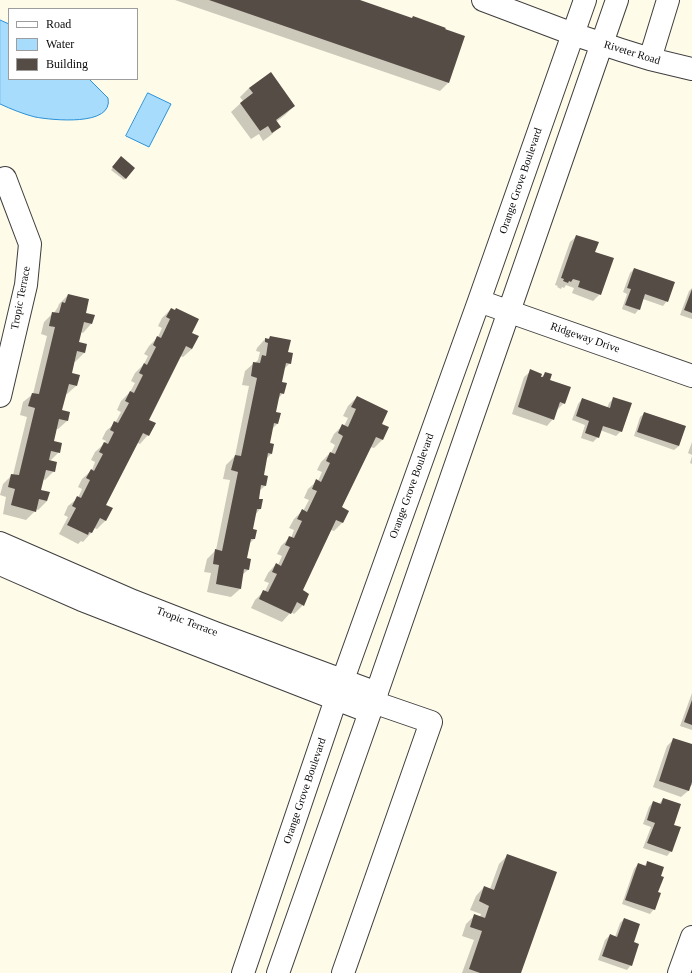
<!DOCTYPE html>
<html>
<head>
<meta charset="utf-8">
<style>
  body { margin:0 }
  #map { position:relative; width:692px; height:973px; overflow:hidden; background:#fffbe9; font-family:"Times New Roman",serif }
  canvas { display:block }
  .legend { position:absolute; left:8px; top:8px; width:130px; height:72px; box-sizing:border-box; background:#fff; border:1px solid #9d9d9d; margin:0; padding:5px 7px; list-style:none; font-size:12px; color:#0b0b0b }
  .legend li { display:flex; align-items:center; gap:8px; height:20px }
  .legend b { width:20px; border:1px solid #9d9d9d }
</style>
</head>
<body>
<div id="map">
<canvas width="692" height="973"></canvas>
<ul class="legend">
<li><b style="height:5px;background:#fff"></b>Road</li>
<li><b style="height:11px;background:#a8dcfc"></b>Water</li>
<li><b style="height:11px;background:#554c46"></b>Building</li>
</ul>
</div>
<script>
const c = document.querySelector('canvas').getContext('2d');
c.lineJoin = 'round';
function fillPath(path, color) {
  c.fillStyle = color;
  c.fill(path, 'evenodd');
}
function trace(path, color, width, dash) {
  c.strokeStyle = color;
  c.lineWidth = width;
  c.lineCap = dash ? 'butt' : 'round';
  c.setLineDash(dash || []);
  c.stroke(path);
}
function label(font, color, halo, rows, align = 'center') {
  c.font = font + ' "Times New Roman",serif';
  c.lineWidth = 4;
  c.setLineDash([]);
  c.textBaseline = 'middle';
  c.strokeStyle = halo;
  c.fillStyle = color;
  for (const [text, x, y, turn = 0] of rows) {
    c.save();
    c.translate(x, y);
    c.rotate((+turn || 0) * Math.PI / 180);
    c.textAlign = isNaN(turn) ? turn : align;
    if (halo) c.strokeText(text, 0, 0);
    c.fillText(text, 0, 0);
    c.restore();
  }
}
const water = new Path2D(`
  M0,20L9,24V79H89L108,98C114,127 51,120 35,117C23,114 11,109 0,104Z
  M148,93L171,104L149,147L126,136Z`);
const shadow = new Path2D(`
  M175,0H357L448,83L440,91Z
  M270,73L294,106L285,115L276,122L279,127L271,135L263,141L259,134L251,139L231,112L243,101L240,97L249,88Z
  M119,160L126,178L124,180L111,170Z
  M577,236L594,252L600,294L593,301L572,293L574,288L566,285L564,288L562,287L561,289L557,287L558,286L555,285L570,242Z
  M634,269L667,301L663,306L643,299L639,309L635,314L622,309L627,294L623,292L630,273Z
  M692,288V319L680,315L689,291Z
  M68,295L85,314L91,324L83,333L81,332L78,343L86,345L84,353L75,362L73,361L70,374L76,386L67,394H65L61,411L67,421L58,429H56L53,442L59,452L50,461L54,471L45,480L43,479L40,491L47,501L38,510L36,509L35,511L26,520L3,514L6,497L0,495L3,484L12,475H13L27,417L20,415L23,402L33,394L47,336L41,334L44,322L53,313H54L58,307L59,304Z
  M171,309L174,311L176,309L191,333L192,349L183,357L180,356L148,420V435L140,444L136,442L105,505L106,520L97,529L94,528L91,533L83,542L81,541L78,544L59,534L68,517L64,515L68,506L78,498L82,489L78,487L82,479L92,470L95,462L91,460L95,452L104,444L106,441L102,439L106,431L115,423L121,412L117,410L121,401L130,392L135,383L131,381L135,373L144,364L148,356L144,354L149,346L158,337L162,328L158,326L162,318Z
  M270,337L287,353L290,363L284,369L281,383L283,393L278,399L275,413L277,424L272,429L269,444L271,454L266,459L262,476H267L265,486L259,491L258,499L262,500L260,509L255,515L252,530L254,539L248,545L245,559L248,570L242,575L240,589L231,597L207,592L211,573L204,572L207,559L216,550L230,480L223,479L226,465L235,456L249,386L242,385L245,371L254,363H255L258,360L260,352L256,351L257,348L265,339L267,340Z
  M531,371L539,379L546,373L549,380L564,403L557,410L553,419L547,426L512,414L524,377Z
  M357,397L381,425L383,439L374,448L370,447L341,508L342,523L334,531L331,530L301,591L303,605L294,614L291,612L282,622L251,608L255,600L264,591H265L269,583L264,581L268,573L276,564L278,565L282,556L277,554L281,546L290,537L291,538L294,530L289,528L294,519L302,511H303L309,500L304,498L308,489L317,481H318L322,472L317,470L321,462L330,453H331L335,445L330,442L334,434L343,425L344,426L348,418L343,416L348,406Z
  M614,398L621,431L616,436L600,430L598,437L593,442L581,438L585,425L572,420L578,404L582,399L607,408L609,403Z
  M645,413L685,427L679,446L674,450L634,436L640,417Z
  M692,442V455L688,453Z
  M692,456V464L690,463Z
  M692,693V730L680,726Z
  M674,739L692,745V785L689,787L688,791L681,797L653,787L667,746Z
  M663,799L672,825L671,851L667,856L643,848L651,827L643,824L649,807L653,802L659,804Z
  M508,855L520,973H462L474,940L462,936L466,924L475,915L480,917L481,914L470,910L476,896L484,887L490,889L499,864Z
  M648,862L657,893L654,909L650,914L622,904L634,869L638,864L644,866Z
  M624,919L633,943L631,965L627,970L598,960L605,940L610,935L615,937L620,923Z`);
const building = new Path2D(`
  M209,0H360L412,18L413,16L446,28L445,29L465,36L449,83Z
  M271,72L295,106L276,120L281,127L272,133L268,126L260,131L240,103L253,93L249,88Z
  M121,156L135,168L126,179L112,167Z
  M576,235L599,242L595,252L614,258L601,295L578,287L580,281L573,279L571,282L569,281L568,283L563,281L564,279L561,278Z
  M634,268L675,282L668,302L645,294L640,310L625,305L631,289L627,288Z
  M692,289V313L684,310Z
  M68,294L89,299L86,313L95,315L92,324L84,322L79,342L87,344L85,353L77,351L72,373L80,375L77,386L69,384L62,410L70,412L68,421L59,419L54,441L62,443L60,453L51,451L49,460L57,462L55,472L46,470L41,490L50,492L47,501L39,499L36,512L11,505L15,489L8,487L11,474L19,475L35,408L28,406L32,393L39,394L55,327L49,326L52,312L59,313L62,302L65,303Z
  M171,308L175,310L176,308L199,319L192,333L199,336L192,349L186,346L149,420L156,423L149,436L143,433L106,505L113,508L106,521L100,518L92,533L89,532L88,535L67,525L76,508L72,506L77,496L81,498L90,480L86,478L91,469L94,471L103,454L99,452L104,442L108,444L114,432L110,430L114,421L118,423L129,403L125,401L130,391L134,393L143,375L139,373L144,363L147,365L156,347L153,345L157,336L161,338L170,319L166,317Z
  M270,336L291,340L288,352L293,353L291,364L286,363L282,382L287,383L284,394L280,393L276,412L281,413L278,424L274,423L270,443L274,444L272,454L268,453L264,475L268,476L266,486L261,485L259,499H263L261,509H257L253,529L257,530L255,539H251L247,558L251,559L249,570L244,569L241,589L216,584L219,565L213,564L215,549L222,551L238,472L231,470L235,455L241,456L257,378L251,376L253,362L260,363L262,355L266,356L268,343L265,342V338L269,339Z
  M530,369L542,374L541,377H543L545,372L552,374L550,380L571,387L565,404L560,402L554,420L518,407Z
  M357,396L388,411L382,424L389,427L383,440L376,437L342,507L349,511L343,523L336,520L303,590L309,594L304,606L297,602L291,614L259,599L263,590L268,592L277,574L272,572L276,563L281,566L290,547L285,545L289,536L294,538L302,521L297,519L302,509L307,512L317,491L312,489L316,479L321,482L330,463L326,461L330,452L335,454L343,436L338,433L342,424L348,427L356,409L351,407Z
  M613,397L632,403L622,432L603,426L599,438L585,433L589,421L576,416L582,398L610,408Z
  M644,412L686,426L679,446L637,432Z
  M692,700V725L684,722Z
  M673,738L692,744V782L689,791L659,781Z
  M663,798L681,804L674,825L681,827L672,852L647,843L655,823L647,820L653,801L661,804Z
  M507,854L557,872L521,973H480L469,969L482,931L470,927L474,914L485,918L489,906L479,901L484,886L494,890Z
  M647,861L664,867L661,876L664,877L658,892L661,893L655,910L625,900L638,863L646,866Z
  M624,918L640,924L634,942L639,944L632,966L602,956L610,934L617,937Z`);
const minor = new Path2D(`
  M483,0L573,34L621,50L650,59L692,69
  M650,59L668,0
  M479,301L692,376
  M0,396L26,285L30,244L5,178
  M0,543L133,601L215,633L377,693
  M0,564L82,600L336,699L370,712
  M243,973L336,699L479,301L585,0
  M278,973L370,712L617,0
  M343,973L431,722L373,702
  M679,973L692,937`);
const streetNames = [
  ["Riveter Road",632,53,17],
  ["Orange Grove Boulevard",521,181,-71],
  ["Tropic Terrace",21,298,-79],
  ["Ridgeway Drive",585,338,19],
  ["Orange Grove Boulevard",412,486,-70],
  ["Tropic Terrace",187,622,21],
  ["Orange Grove Boulevard",305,791,-71]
];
fillPath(water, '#a8dcfc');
trace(water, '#2992d9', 1);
fillPath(shadow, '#0003');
fillPath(building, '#554c46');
trace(minor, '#3e3e3e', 24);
trace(minor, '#fff', 22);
label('11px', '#0b0b0b', '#fff', streetNames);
</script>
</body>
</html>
